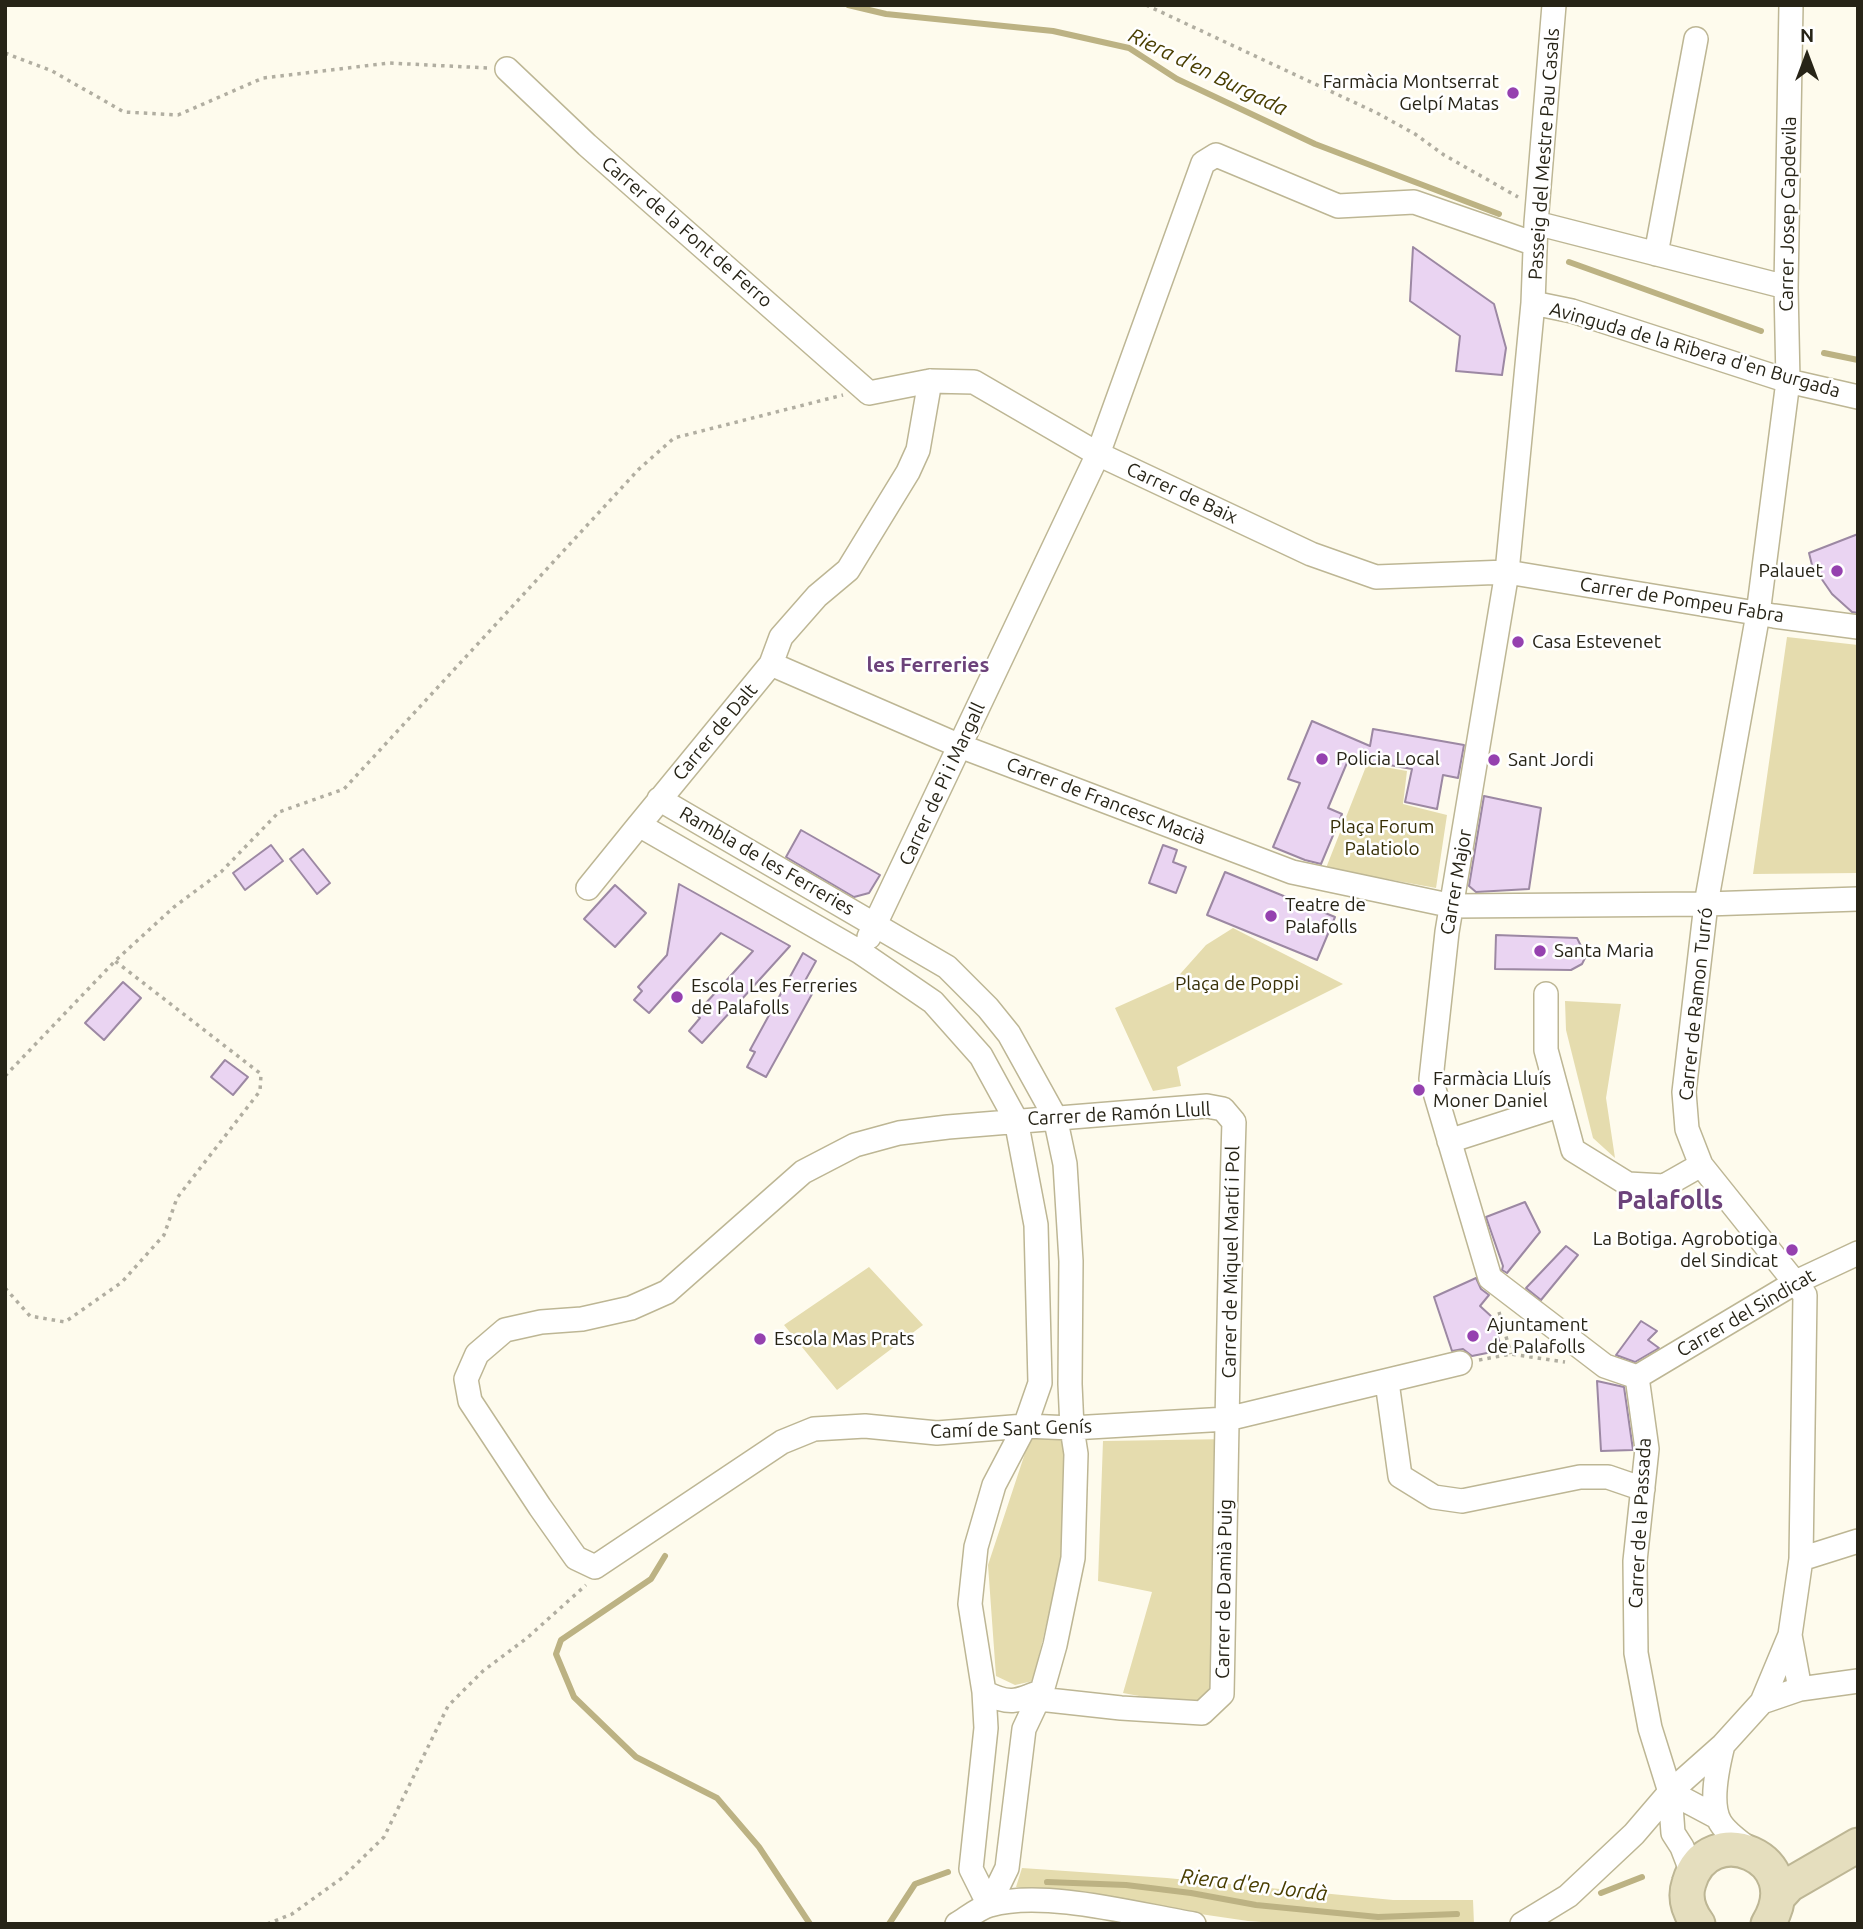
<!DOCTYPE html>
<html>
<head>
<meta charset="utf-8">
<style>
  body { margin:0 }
  #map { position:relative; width:1863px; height:1929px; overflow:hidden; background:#fefbed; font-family:Ubuntu,sans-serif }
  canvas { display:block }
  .frame { position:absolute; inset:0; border:7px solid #272417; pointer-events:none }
  .north { position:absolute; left:1772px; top:21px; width:70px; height:70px; -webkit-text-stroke:5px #fff; paint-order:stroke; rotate:0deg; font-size:19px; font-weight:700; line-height:28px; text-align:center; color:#272417 }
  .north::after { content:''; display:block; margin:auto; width:24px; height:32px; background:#272417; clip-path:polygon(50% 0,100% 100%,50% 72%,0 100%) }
</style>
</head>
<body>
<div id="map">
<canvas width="1863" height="1929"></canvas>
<div class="frame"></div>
<div class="north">N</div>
</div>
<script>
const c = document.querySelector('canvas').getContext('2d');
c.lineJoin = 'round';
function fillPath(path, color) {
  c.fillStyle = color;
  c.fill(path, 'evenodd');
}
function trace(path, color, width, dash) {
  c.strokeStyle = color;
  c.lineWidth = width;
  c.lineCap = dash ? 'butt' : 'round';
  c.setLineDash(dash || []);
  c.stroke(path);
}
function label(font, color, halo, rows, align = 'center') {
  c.font = font + ' Ubuntu,sans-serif';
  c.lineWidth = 5;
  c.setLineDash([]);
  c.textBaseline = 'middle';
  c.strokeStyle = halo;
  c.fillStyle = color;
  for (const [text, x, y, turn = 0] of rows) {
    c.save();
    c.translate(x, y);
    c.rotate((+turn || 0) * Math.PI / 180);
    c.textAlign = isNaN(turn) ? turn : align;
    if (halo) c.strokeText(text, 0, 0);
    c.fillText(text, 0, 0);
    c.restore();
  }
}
const green = new Path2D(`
  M1787,637L1858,645V873L1753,874Z
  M1367,764L1407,771L1403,804L1447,815L1436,888L1326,868Z
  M1233,928L1343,984L1177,1067L1181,1086L1153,1091L1115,1008L1173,982L1206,945Z
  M1565,1001L1621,1004L1606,1098L1615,1158L1593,1138L1566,1030Z
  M869,1267L923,1325L837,1390L784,1325Z
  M1031,1435L1063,1436V1553L1033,1681L1015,1685L996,1676L988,1565Z
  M1231,1439L1236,1625L1204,1708L1123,1693L1152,1592L1098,1581L1103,1441Z
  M1022,1868L1167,1878L1393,1900H1473L1474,1924H1290L1248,1921L1016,1887Z`);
const stream = new Path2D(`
  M848,5L886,14L1053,31L1129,48L1177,79L1315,144L1499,214
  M1569,262L1761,331
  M1824,353L1858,360
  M665,1556L651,1579L561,1640L556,1654L574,1697L636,1757L717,1798L759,1847L810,1924
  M1047,1882L1126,1885L1191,1893L1256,1905L1378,1917L1457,1914
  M1601,1893L1642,1877
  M889,1924L915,1884L948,1872`);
const building = new Path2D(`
  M1413,247L1494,304L1506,348L1502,375L1456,371L1460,336L1410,301Z
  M1858,534V613L1852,612L1832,594L1812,565L1809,553Z
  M1312,721L1370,746L1373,729L1464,745L1458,778L1443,775L1437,809L1405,802L1412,769L1349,758L1328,808L1342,814L1321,864L1305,860L1273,847L1300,783L1288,779Z
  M1484,796L1541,808L1529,889L1476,892L1469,886Z
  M801,830L880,875L869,893L854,897L786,857Z
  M271,845L283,861L245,890L233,873Z
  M1163,845L1177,850L1173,862L1186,867L1176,893L1149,883Z
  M303,849L330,883L317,894L290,859Z
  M1225,872L1335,917L1317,960L1207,915Z
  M679,884L790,946L702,1043L689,1031L700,1018L696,1014L753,951L721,933L649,1013L634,1000L642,991L638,987L667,955Z
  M615,885L646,913L615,947L584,919Z
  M1496,935L1577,938L1586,956L1582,964L1571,970L1495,969Z
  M803,953L816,961L801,988L812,994L766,1077L747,1067L755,1052L750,1050Z
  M123,982L141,998L104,1040L85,1023Z
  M225,1060L248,1077L233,1095L211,1077Z
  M1525,1202L1540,1232L1507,1273L1502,1270L1503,1266L1486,1217Z
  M1566,1246L1578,1255L1541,1300L1526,1288Z
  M1476,1278L1481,1289L1489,1295L1480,1306L1492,1317L1502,1350L1472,1356L1463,1349L1452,1351L1434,1297Z
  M1641,1321L1657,1331L1648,1340L1659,1348L1635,1362L1616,1355Z
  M1597,1381L1624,1387L1633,1450L1601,1451Z`);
const path = new Path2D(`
  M1146,5L1377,113L1415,134L1444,155L1518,197
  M5,53L52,71L124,112L178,115L263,78L389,63L488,68
  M5,1076L115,961L174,907L221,872L279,812L344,789L639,469L674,438L843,395
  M5,1288L30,1316L65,1322L122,1282L164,1235L177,1198L260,1091L261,1074L115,961
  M1499,1312L1511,1354
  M1479,1360L1511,1354L1565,1362
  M267,1924L292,1914L342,1878L384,1837L448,1706L483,1671L527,1638L586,1585`);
const street = new Path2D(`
  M1554,5L1536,223L1533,303L1507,572L1447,932L1431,1079L1490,1278L1605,1366L1637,1377
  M507,69L587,145L869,393L930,381L974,382L1098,454L1311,554L1376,577L1507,572L1774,616L1858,627
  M1536,223L1786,287
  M1656,254L1696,39
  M1533,303L1572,311L1788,381L1858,397
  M771,664L960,746L1292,872L1453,906L1706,904L1858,899
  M659,799L947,967L988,1008L1009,1034L1055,1117L1065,1164L1071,1261L1070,1384L1072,1428L1076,1454L1073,1558L1055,1645L1042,1691L1024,1729L1007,1868L989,1905L971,1869L986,1728L984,1692L970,1604L976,1547L994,1485L1025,1426L1040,1383L1036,1225L1016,1120L981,1056L933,1002L860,952L639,825L771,664L781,637L817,596L848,570L908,472L918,450L930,381
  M588,888L639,825
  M869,937L1098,454L1203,163L1216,155L1338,206L1414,202L1535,244
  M1546,994V1050L1573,1150L1628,1184L1664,1186L1701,1165
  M1449,1141L1561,1105
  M1637,1377L1647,1449L1635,1561L1636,1653L1650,1728L1670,1792L1673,1833L1682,1847L1692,1873
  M1637,1377L1796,1282L1858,1253
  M1387,1382L1400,1476L1434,1497L1462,1501L1580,1477H1608L1643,1489
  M1801,1559L1858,1541
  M1790,1635L1800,1689
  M984,1692C1009,1705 1016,1702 1042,1691
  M1039,1699L1121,1708L1202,1713L1222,1694C1226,1504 1228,1313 1234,1122L1223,1109L1207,1106L948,1127L899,1133L855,1145L803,1172L667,1292L631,1308L582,1319L541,1322L505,1330L477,1354L466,1379L470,1401L540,1507L576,1558L595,1567L782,1442L814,1429L865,1426L937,1433L1025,1426L1072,1428L1227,1419L1460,1363
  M1762,1702L1800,1689L1858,1681
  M1723,1745C1718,1765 1709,1803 1720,1822C1727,1834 1742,1843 1753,1852
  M1670,1792L1717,1817
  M957,1924C967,1918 979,1908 990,1905C1043,1889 1139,1915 1194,1924
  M1522,1924L1568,1896L1634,1834L1670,1792L1723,1745L1762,1702L1790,1635L1801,1559L1805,1295L1701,1165L1687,1129L1684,1092L1706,904L1758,614L1788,381L1786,287L1791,5`);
const secondary = new Path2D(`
  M1779,1896L1789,1885L1858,1845
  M1698,1924C1689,1912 1684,1898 1689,1883C1708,1817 1809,1857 1768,1924`);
const markers = [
  [1513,93,7,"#9541af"],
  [1837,571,7,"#9541af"],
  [1518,642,7,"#9541af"],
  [1322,759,7,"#9541af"],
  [1494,760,7,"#9541af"],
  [1271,916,7,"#9541af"],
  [1540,951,7,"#9541af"],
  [677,997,7,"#9541af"],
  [1419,1090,7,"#9541af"],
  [1792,1250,7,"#9541af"],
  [1473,1336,7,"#9541af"],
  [760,1339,7,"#9541af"]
];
const poiNames = [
  ["Farmàcia Montserrat",1499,82,"right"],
  ["Gelpí Matas",1499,104,"right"],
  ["Palauet",1823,571,"right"],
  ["Casa Estevenet",1532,642],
  ["Policia Local",1336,759],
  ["Sant Jordi",1508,760],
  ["Teatre de",1285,905],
  ["Palafolls",1285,927],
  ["Santa Maria",1554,951],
  ["Escola Les Ferreries",691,986],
  ["de Palafolls",691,1008],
  ["Farmàcia Lluís",1433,1079],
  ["Moner Daniel",1433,1101],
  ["La Botiga. Agrobotiga",1778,1239,"right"],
  ["del Sindicat",1778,1261,"right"],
  ["Ajuntament",1487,1325],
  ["de Palafolls",1487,1347],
  ["Escola Mas Prats",774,1339]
];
const streetNames = [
  ["Passeig del Mestre Pau Casals",1544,154,-86],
  ["Carrer Josep Capdevila",1788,214,-89],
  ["Carrer de la Font de Ferro",687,232,41],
  ["Avinguda de la Ribera d'en Burgada",1695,350,16],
  ["Carrer de Baix",1182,493,25],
  ["Carrer de Pompeu Fabra",1682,600,9],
  ["Carrer de Dalt",715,732,-50],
  ["Carrer de Pi i Margall",942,784,-65],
  ["Carrer de Francesc Macià",1106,801,21],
  ["Rambla de les Ferreries",767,861,30],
  ["Carrer Major",1456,882,-80],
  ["Carrer de Ramon Turró",1696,1004,-84],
  ["Carrer de Ramón Llull",1119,1114,-3],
  ["Carrer de Miquel Martí i Pol",1231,1262,-89],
  ["Carrer del Sindicat",1746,1313,-30],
  ["Camí de Sant Genís",1011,1429,-2],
  ["Carrer de la Passada",1640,1523,-87],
  ["Carrer de Damià Puig",1224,1589,-89]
];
const parkNames = [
  ["Plaça Forum",1382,827],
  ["Palatiolo",1382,849],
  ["Plaça de Poppi",1237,984]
];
const waterNames = [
  ["Riera d'en Burgada",1208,72,26],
  ["Riera d'en Jordà",1254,1885,7]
];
const neighbourhoodNames = [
  ["les Ferreries",928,665]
];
const districtNames = [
  ["Palafolls",1670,1200]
];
fillPath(green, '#e5dcae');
trace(stream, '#bcb283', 6);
fillPath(building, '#ead4f2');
trace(building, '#9c88a3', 2);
trace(street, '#bdb694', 26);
trace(secondary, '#bdb694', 37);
trace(path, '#b1aea1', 3.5, [3.5, 5]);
trace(street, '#fff', 23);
trace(secondary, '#e5debe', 33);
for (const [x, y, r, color] of markers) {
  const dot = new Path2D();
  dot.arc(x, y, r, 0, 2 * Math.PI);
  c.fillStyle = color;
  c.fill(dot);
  trace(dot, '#fff', 2.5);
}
label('19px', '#272417', '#fff', poiNames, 'left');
label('19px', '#272417', '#fff', streetNames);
label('19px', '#372f07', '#fff', parkNames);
label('italic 21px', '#493e00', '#fff', waterNames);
label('bold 21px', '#6c427a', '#fff', neighbourhoodNames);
label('bold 26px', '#6c427a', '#fff', districtNames);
</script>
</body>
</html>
